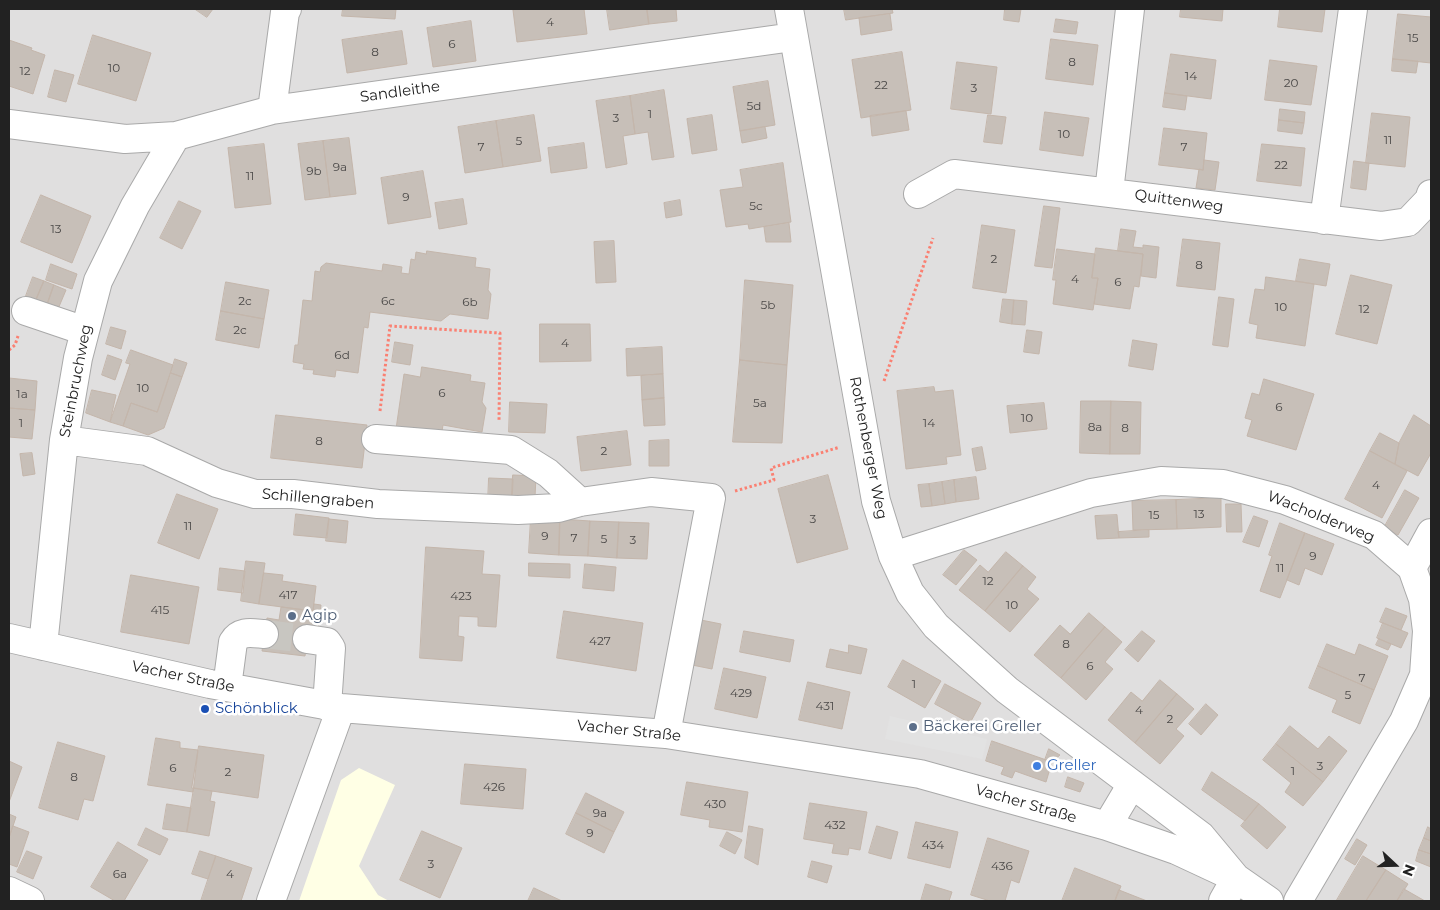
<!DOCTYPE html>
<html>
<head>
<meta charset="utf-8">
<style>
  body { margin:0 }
  #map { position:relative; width:1440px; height:910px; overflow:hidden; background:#f2efe9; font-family:Montserrat,sans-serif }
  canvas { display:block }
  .frame { position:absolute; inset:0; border:10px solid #222; pointer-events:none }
  .north { position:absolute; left:1370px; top:840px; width:50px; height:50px; -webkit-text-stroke:4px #fff; paint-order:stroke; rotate:111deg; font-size:14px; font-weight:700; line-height:20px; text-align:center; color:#222 }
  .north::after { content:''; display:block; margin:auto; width:18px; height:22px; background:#222; clip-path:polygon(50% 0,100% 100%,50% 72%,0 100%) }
</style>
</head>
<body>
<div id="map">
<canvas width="1440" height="910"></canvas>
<div class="frame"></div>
<div class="north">N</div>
</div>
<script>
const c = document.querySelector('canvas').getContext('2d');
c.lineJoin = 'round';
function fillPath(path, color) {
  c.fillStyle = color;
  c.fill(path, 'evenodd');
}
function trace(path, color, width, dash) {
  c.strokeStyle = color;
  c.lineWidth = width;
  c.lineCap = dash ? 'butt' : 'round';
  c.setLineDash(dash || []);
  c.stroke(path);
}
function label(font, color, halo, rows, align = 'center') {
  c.font = font + ' Montserrat,sans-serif';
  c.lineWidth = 5;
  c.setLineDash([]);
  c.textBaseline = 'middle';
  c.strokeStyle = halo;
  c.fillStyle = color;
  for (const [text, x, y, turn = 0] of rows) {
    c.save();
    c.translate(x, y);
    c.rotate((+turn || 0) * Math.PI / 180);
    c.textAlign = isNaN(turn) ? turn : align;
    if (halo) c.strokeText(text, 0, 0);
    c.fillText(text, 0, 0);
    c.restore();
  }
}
const residential = new Path2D(`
  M9,9H1431V901H9Z`);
const education = new Path2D(`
  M359,768L395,785L359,866L378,895L389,901H299L341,780Z`);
const parking = new Path2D(`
  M890,716L987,739L982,759L885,739Z`);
const building = new Path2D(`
  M195,9H213L207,17Z
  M343,9H396L395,19L342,16Z
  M522,9H584L587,34L517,42L513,10Z
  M607,9H647L649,24L610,30Z
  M647,9H676L677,21L649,24Z
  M844,9H892L893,13L846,20Z
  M1005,9H1021L1019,22L1004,20Z
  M1181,9H1223L1222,21L1180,17Z
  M1280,9H1325L1322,32L1278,27Z
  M890,14L892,30L861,35L859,18Z
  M1398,14L1431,17V63L1393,59Z
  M1056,19L1078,22L1076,34L1054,32Z
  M471,21L476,61L433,67L427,28Z
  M402,31L407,64L347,73L342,40Z
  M93,35L151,53L136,101L78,84Z
  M1051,39L1098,45L1093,85L1046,79Z
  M9,40L32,48L31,50L45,55L33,94L9,86Z
  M902,52L911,110L861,118L852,60Z
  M1171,54L1216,60L1211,99L1165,93Z
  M1393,59L1418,61L1416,73L1392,71Z
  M1270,60L1317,66L1311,105L1265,100Z
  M957,62L997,67L991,114L951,109Z
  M55,70L74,75L66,102L48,97Z
  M768,81L775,125L740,131L733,87Z
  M664,90L674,157L652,160L648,132L635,134L630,96Z
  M1165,93L1187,96L1185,110L1163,107Z
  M630,96L635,134L623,136L627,164L606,168L596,101Z
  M1280,109L1305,112L1304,123L1279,120Z
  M906,111L909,130L872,136L870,116Z
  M1045,112L1089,118L1083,156L1040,150Z
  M1372,113L1410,117L1405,167L1366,163Z
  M534,115L541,161L503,167L496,121Z
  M712,115L717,150L692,154L687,119Z
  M988,115L1006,117L1002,144L984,142Z
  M1279,120L1304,123L1302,134L1278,131Z
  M496,121L503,167L465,173L458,127Z
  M765,127L767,138L742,143L740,131Z
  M1164,128L1207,133L1203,170L1159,165Z
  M349,138L356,194L330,197L323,141Z
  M323,141L330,197L305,200L298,144Z
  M584,143L587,168L551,173L548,148Z
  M264,144L271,204L235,208L228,148Z
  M1262,144L1305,148L1301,186L1257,181Z
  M1204,160L1219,162L1215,190L1196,188L1199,169L1203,170Z
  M1354,161L1369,163L1366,190L1351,188Z
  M783,163L791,222L749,229L748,224L726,227L720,190L743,187L740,170Z
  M423,171L431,217L388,224L381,178Z
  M41,195L91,216L72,263L21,242Z
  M463,199L467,224L439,229L435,203Z
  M680,200L682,215L666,218L664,203Z
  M179,201L201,211L182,249L160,238Z
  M1044,206L1060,208L1052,268L1035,266Z
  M789,223L791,242H766L764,227Z
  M982,225L1015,230L1006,293L973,288Z
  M1121,229L1136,231L1133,247L1143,248V245L1159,247L1156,278L1141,276L1143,254L1118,251Z
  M1183,239L1220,243L1215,290L1177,286Z
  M614,241L616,282L596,283L594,242Z
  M1096,248L1143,254L1139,287L1134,286L1130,309L1094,304L1098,278H1092Z
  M1057,249L1095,254L1092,278H1098L1093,310L1053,304L1056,280H1053Z
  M427,251L476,258L475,267L490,269L488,290L491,294L488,319L450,314L441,321L370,312L368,328L364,327L358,373L336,370L335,377L313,374L314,370L303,369L304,364L293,362L295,345H298L303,300L312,301L315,271L320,272L321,267L326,263L382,271L383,264L402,267L401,273L409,274L411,259L415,260L416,252L426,254Z
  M1300,259L1330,264L1326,286L1296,281Z
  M51,264L77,274L72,289L46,280Z
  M1351,275L1392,285L1377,344L1336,334Z
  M33,277L44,281L36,300L26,296Z
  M1266,277L1314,284L1305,346L1256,338L1258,325L1249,323L1255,289L1264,290Z
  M745,280L793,285L787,365L740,360Z
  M44,281L54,285L47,305L36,300Z
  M226,282L269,290L264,319L221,311Z
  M54,285L66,290L58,309L47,305Z
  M1219,297L1234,299L1228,347L1213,345Z
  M1003,299L1014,300L1012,324L1000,322Z
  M1014,300L1027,301L1025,325L1012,324Z
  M221,311L264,319L259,348L216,340Z
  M540,324H590L591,361L540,362Z
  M111,327L126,331L121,349L106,344Z
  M1027,330L1042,332L1039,354L1024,352Z
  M1133,340L1157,344L1153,370L1129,366Z
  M395,342L413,345L410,365L392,362Z
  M662,347L663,374L627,376L626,349Z
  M131,350L173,365L157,412L131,403L123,426L110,422L130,364L126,363Z
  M108,355L122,360L115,380L102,375Z
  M175,359L187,363L182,377L171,373Z
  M740,360L787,365L782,443L733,442Z
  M422,367L471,375L470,381L485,383L482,402L486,408L482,432L443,425L442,431L396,429L404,374L420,377Z
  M171,373L182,377L164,428L148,435L123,426L131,403L157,412Z
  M663,374L664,398L642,400L641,376Z
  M9,378L37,381L35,410L9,408Z
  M1264,379L1314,394L1296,450L1247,436L1252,420L1245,418L1252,393L1259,395Z
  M934,387L935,392L953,390L961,455L946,457L947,464L906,469L897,391Z
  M92,390L116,395L110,422L86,413Z
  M664,398L665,425L644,426L642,400Z
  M1081,401H1111L1110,454L1080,453Z
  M1111,401L1141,402L1140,454H1110Z
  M510,402L547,404L545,433L509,432Z
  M1044,403L1047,429L1010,433L1007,406Z
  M9,408L35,410L32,439L9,437Z
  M276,415L367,425L362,468L271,458Z
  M1414,415L1431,426V453L1418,476L1395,464L1399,443Z
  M627,431L631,465L581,471L577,437Z
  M1380,433L1399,443L1395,464L1370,451Z
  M669,440V466H649V441Z
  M982,447L986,469L976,471L972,449Z
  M1370,451L1407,471L1382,518L1345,499Z
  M32,453L35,474L23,476L20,454Z
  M513,475L536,476L535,497L512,496Z
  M828,475L848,549L797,563L778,489Z
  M976,477L979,499L956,502L954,480Z
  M489,478L513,479L512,503L488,502Z
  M954,480L956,502L945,504L942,482Z
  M942,482L945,504L932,506L929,484Z
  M929,484L932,506L921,507L918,485Z
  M1405,490L1419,498L1398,535L1384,528Z
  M177,494L218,509L199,559L158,543Z
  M1221,498V527L1177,529L1176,500Z
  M1176,500L1177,529L1133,530L1132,501Z
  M1226,504H1241L1242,532H1227Z
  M296,514L329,518L327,538L294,535Z
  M1117,515L1119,538L1097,539L1095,516Z
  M1254,516L1268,521L1259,547L1243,542Z
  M531,518L560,519L559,555L529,553Z
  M329,519L348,521L346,543L326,541Z
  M560,519L590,521L588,556L559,555Z
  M590,521L619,522L617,558L588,556Z
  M619,522L649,523L647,559L617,558Z
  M1280,523L1305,533L1280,598L1260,591L1272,556L1269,555Z
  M1149,530V537L1119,538L1118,532Z
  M1305,533L1334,544L1322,575L1305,568L1299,585L1287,580Z
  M426,547L484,551L482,574L500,575L496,627L478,626V617L459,616L458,636L464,637L462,661L420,658Z
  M964,550L977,560L956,585L943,575Z
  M1006,552L1023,566L985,611L959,590L980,565L988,572Z
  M246,561L265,563L259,604L241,601Z
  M529,563L570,564V578L529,576Z
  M585,564L616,567L614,591L583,588Z
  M1023,566L1036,577L1027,589L1039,599L1010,632L985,611Z
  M220,568L245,571L243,593L218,590Z
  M264,573L283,575L282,581L316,586L313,611L259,604Z
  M131,575L199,587L189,644L121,632Z
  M314,604L321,605L318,629L309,627L305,656L262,651L267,618L279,620L281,607L313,611Z
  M1386,608L1407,616L1401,630L1380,622Z
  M564,611L643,623L636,671L557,658Z
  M1089,613L1105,627L1061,678L1034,655L1060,625L1070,634Z
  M701,620L721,624L712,669L692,665Z
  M1383,623L1408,633L1401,648L1377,638Z
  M1105,627L1122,642L1105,662L1113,669L1086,700L1061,678Z
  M744,631L794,640L790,662L740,652Z
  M1142,631L1155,641L1138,662L1125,650Z
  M1379,639L1391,644L1388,650L1376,645Z
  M1327,644L1355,655L1359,644L1388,656L1374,690L1318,666Z
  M849,645L867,649L861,674L826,667L830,649L848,653Z
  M903,660L941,681L925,708L888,687Z
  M1318,666L1374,690L1360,724L1332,712L1337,700L1309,688Z
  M724,668L766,677L757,718L715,709Z
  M1160,680L1177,694L1135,743L1108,720L1131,692L1142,701Z
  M808,682L850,692L842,729L799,720Z
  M945,684L981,703L970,723L935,704Z
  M1177,694L1194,709L1176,729L1184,736L1160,764L1135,743Z
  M1206,704L1218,715L1201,735L1189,724Z
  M1290,726L1318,749L1329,736L1347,751L1323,782L1276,744Z
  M156,738L180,742V748L198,750L193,792L148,785Z
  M992,741L1052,762L1046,782L1015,771L1012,778L1001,774L1004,767L986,761Z
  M58,742L105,756L93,801L84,799L78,820L39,808Z
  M1276,744L1323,782L1303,806L1285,792L1291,783L1263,760Z
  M199,746L264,755L258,798L192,788Z
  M1049,749L1060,755L1052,762L1045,760Z
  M9,761L22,767L9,802Z
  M465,764L526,769L523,809L461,804Z
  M1212,772L1259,804L1245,821L1202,790Z
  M1068,777L1084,783L1080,792L1065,787Z
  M687,782L748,792L742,832L709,827L710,820L681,815Z
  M194,788L212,791L210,801L215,802L209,836L187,832Z
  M586,793L624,812L614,832L576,813Z
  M810,803L867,812L860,850L849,848L848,855L832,853L834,844L804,839Z
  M167,804L191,808L187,832L163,829Z
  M1259,804L1286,827L1267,849L1241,826Z
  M576,813L614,832L604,853L566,834Z
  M9,814L16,817L9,838Z
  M916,822L958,832L950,868L908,858Z
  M13,826L29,832L17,867L9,864V838Z
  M749,826L763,829L758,865L745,858Z
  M877,826L898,832L891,859L869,853Z
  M1428,827L1431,829V841L1424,838Z
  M146,828L168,839L160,855L138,845Z
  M422,831L462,848L440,898L400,880Z
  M727,832L742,840L735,854L720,846Z
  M988,838L1029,851L1019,883L1011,880L1005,901H990L971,895Z
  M1424,838L1431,841V854L1419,850Z
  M1357,839L1367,845L1355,865L1345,859Z
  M118,842L148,860L124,901H115L91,887Z
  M1419,850L1431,854V867L1416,861Z
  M27,851L42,857L33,879L17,872Z
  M200,851L216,856L208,879L192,874Z
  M216,856L252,868L241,901H201Z
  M1363,856L1386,870L1366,901H1339L1337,900Z
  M812,861L832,866L827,883L808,877Z
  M1075,868L1121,886L1115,901H1062Z
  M1386,870L1408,884L1397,901H1366Z
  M926,884L952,892L949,901H921Z
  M534,888L562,901H528Z
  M1404,889L1425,901H1397Z
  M1119,890L1147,901H1115Z`);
const minorTunnel = new Path2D(`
  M264,634L307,639`);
const path = new Path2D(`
  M9,350L15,345L18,336
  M884,381L933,238
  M380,411L390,326L500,333L499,421
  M735,491L774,480L771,468L840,447`);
const minor = new Path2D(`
  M789,9L876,501L893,556L910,593L936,626L1007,690L1201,836L1236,878L1223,901
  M272,110L285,12L287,9
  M9,124L125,139L176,136L272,110L793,37
  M1109,192L1130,9
  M918,194L954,174L1381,226L1408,222L1429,200L1431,194
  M1324,220L1353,9
  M26,311L85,331
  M376,439L511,450L548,473L580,502
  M64,440L147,451L217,483L255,494H293L378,504L518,510L558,508L580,502L651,492L711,498L666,734
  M893,556L1091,493L1161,481L1223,484L1285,500L1374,535L1412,568L1423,599L1427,631L1424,675L1404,721L1298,901
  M1412,568L1431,533
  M9,638L210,684L341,708L666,734L920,774L1107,826L1176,850L1236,878L1269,901
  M307,639L327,642L331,648L327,706
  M43,646L64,440L78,358L98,281L135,206L176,136
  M227,687L233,642C240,630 252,633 264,634
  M1107,826L1132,784
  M9,891L30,901
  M271,901L341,708`);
const markers = [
  [292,616,5,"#5c6f8a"],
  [205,709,5,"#1a4fb4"],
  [913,727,5,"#5c6f8a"],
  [1037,766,5,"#3f7fe0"]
];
const numberNames = [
  ["4",550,22],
  ["15",1413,38],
  ["6",452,44],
  ["8",375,52],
  ["8",1072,62],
  ["10",114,68],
  ["12",25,71],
  ["14",1191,76],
  ["20",1291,83],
  ["22",881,85],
  ["3",974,88],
  ["5d",754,106],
  ["1",650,114],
  ["3",616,118],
  ["10",1064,134],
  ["11",1388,140],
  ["5",519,141],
  ["7",481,147],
  ["7",1184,147],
  ["22",1281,165],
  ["9a",340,167],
  ["9b",314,171],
  ["11",250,176],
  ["9",406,197],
  ["5c",756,206],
  ["13",56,229],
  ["2",994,259],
  ["8",1199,265],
  ["4",1075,279],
  ["6",1118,282],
  ["2c",245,301],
  ["6c",388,301],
  ["6b",470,302],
  ["5b",768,305],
  ["10",1281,307],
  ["12",1364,309],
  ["2c",240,330],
  ["4",565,343],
  ["6d",342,355],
  ["10",143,388],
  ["6",442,393],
  ["1a",22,394],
  ["5a",760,403],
  ["6",1279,407],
  ["10",1027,418],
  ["1",21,423],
  ["14",929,423],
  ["8a",1095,427],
  ["8",1125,428],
  ["8",319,441],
  ["2",604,451],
  ["4",1376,485],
  ["13",1199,514],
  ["15",1154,515],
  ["3",813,519],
  ["11",188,526],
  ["9",545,536],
  ["7",574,538],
  ["5",604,539],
  ["3",633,540],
  ["9",1313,556],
  ["11",1280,568],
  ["12",988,581],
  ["417",288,595],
  ["423",461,596],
  ["10",1012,605],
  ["415",160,610],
  ["427",600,641],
  ["8",1066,644],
  ["6",1090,666],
  ["7",1362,678],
  ["1",914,684],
  ["429",741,693],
  ["5",1348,695],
  ["431",825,706],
  ["4",1139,710],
  ["2",1170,719],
  ["3",1320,766],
  ["6",173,768],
  ["1",1293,771],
  ["2",228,772],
  ["8",74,777],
  ["426",494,787],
  ["430",715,804],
  ["9a",600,813],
  ["432",835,825],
  ["9",590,833],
  ["434",933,845],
  ["3",431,864],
  ["436",1002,866],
  ["6a",120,874],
  ["4",230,874]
];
const streetNames = [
  ["Sandleithe",400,92,-8],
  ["Quittenweg",1179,201,8],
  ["Steinbruchweg",76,381,-79],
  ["Rothenberger Weg",868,448,79],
  ["Schillengraben",318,499,5],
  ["Wacholderweg",1321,517,22],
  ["Vacher Straße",183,677,12],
  ["Vacher Straße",629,731,6],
  ["Vacher Straße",1026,804,16]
];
const serviceNames = [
  ["Agip",302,616],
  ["Bäckerei Greller",923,727]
];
const transitNames = [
  ["Schönblick",215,709]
];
const shopNames = [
  ["Greller",1047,766]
];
fillPath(residential, '#e0dfdf');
fillPath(education, '#ffffe5');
fillPath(parking, '#e2e2e2');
fillPath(building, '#c7bfb8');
trace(building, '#c4b6ab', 1);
trace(minorTunnel, '#c8c6c1', 28, [28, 14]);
trace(minor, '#a9a9a9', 30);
trace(path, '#fa8072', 3, [2.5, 2.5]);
trace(minor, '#fff', 28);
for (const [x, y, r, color] of markers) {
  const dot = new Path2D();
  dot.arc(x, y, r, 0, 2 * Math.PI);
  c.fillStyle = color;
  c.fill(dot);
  trace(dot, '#fff', 2);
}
label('12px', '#4b4948', null, numberNames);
label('15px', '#222', '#fff', streetNames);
label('15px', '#4e5e75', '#fff', serviceNames, 'left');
label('15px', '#164399', '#fff', transitNames, 'left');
label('15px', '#366cbe', '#fff', shopNames, 'left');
</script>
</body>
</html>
